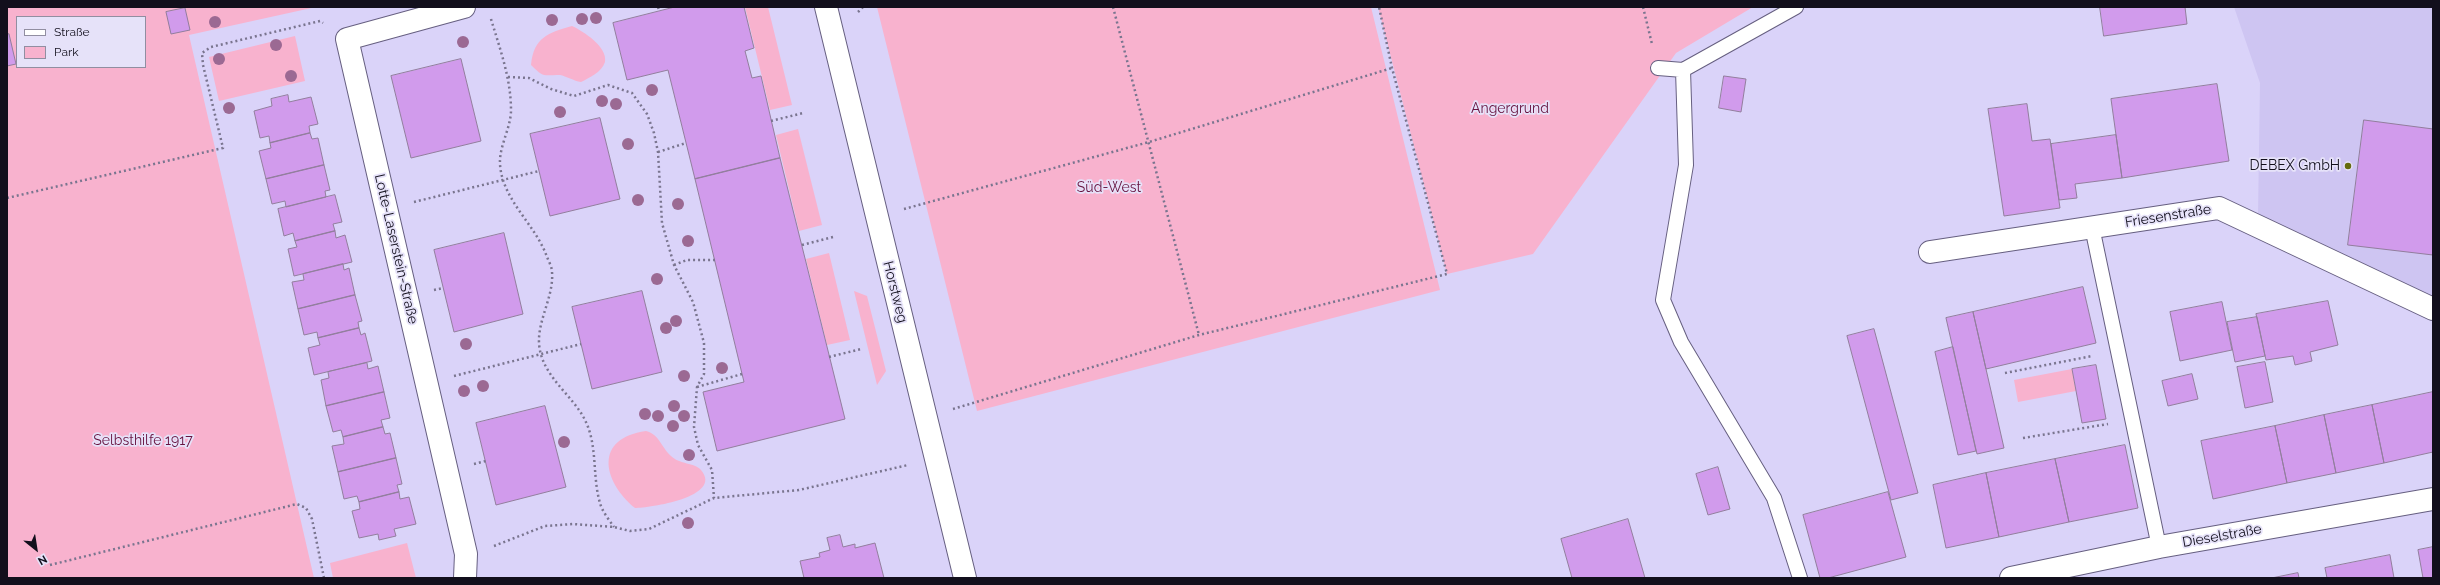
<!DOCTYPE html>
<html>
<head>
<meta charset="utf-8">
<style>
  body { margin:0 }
  #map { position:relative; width:2440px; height:585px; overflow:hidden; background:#dad3f9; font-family:Raleway,sans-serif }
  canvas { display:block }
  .frame { position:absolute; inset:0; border:8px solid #120f1c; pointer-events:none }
  .legend { position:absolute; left:16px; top:16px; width:130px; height:52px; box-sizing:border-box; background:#e6e2f9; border:1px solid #918ea1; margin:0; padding:5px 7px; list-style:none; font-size:12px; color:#120f1c }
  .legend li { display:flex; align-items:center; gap:8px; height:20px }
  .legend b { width:20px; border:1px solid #918ea1 }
  .north { position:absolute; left:16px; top:529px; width:40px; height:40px; -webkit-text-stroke:3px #e6e2f9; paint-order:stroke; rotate:150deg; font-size:11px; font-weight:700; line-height:16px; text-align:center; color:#120f1c }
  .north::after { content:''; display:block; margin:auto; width:14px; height:18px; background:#120f1c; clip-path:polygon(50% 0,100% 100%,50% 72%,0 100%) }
</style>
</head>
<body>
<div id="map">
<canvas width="2440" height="585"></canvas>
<div class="frame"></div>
<ul class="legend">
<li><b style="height:5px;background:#fff"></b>Straße</li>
<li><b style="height:11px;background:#f8b2ce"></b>Park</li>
</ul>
<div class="north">N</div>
</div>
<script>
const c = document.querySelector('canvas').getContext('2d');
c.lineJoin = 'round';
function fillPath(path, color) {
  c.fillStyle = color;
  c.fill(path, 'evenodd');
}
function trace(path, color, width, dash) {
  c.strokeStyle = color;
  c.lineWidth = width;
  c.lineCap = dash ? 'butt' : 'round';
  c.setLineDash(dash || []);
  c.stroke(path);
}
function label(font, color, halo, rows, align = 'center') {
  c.font = font + ' Raleway,sans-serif';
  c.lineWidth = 3.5;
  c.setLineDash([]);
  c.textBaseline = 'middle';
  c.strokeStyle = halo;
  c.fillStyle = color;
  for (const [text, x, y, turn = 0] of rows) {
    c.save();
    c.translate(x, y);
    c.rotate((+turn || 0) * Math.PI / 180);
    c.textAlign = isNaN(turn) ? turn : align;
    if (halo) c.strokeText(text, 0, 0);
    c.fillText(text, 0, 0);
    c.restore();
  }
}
const built = new Path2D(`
  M2234,7H2433V299L2258,216L2260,83Z`);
const green = new Path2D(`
  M7,7H316L189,35L314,578H7ZM17,17H145V67H17Z
  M745,7H768L792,105L770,110Z
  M877,7H1371L1440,290L977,411Z
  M1378,7H1753L1676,53L1533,254L1447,274Z
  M572,26C583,31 608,47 605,62C602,72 589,78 581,82C574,81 566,76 560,75C543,75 544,78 531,65C534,37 548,33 572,26Z
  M295,36L305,81L219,101L209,57Z
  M798,129L822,225L799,231L776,135Z
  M829,253L850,340L827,345L806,259Z
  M854,291L867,296L886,371L877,385Z
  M2072,369L2076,391L2018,402L2014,380Z
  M646,431C660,435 661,447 671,456C680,465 694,462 701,470C724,497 649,508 635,508C602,481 594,438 646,431Z
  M407,543L416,578H333L330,563Z`);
const building = new Path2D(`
  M675,7H744L754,48L745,51L752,78L761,76L780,158L695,179L668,70L627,80L613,23Z
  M2100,7H2185L2187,24L2104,36Z
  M185,8L190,30L171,34L166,12Z
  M9,34L16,64L7,66V35Z
  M461,59L481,141L411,158L391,76Z
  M1724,76L1746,79L1741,112L1719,108Z
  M2217,84L2229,161L2122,178L2111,99Z
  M288,95L289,102L311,97L318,124L309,126L310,133L270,143L269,136L260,138L254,111L272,106L271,99Z
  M2027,104L2032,141L2050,139L2060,208L2004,216L1988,109Z
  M600,118L620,199L550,216L530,134Z
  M2364,120L2433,129V255L2348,245Z
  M310,133L312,139L318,138L324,165L266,179L259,151L271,148L270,143Z
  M2116,135L2122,178L2075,184L2077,198L2059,200L2051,144Z
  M780,158L845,419L717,451L703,392L744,382L695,179Z
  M324,165L330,190L325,191L326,197L286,207L285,201L272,204L266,179Z
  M335,195L342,222L333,224L335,231L295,241L293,233L284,236L278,209Z
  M335,231L336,238L345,235L352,262L294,276L288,249L297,247L295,241Z
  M504,233L523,314L454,332L434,250Z
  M343,264L344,270L349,268L355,295L298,309L292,282L304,280L303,274Z
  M2083,287L2096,343L1986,369L1973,312Z
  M642,291L662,372L592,389L572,307Z
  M355,295L362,321L358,322L359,328L318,338L317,332L304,335L298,309Z
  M2328,301L2338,345L2310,352L2312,361L2295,365L2293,356L2266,360L2256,314Z
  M2222,302L2232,350L2180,361L2170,312Z
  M1973,312L2004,448L1977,454L1946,318Z
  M2257,317L2265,356L2235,362L2227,322Z
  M359,328L361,335L365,333L372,361L314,375L308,348L320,345L318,338Z
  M1874,329L1918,493L1891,500L1847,336Z
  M1953,347L1976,451L1958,455L1935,352Z
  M2265,362L2273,402L2245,408L2237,367Z
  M367,363L368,369L378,366L384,392L326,406L321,380L329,378L328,372Z
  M2096,365L2106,419L2082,423L2072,369Z
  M2192,374L2198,399L2168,406L2162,381Z
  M384,392L390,418L381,420L383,427L343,437L341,430L333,432L326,406Z
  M2433,392V452L2384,463L2372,405Z
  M2372,405L2384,463L2336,473L2324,415Z
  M545,406L566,487L496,505L476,423Z
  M2324,415L2336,473L2287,483L2275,426Z
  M2275,426L2287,483L2213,499L2201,441Z
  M383,427L385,434L390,433L396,458L338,472L332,446L344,444L343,437Z
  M2125,445L2138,508L2069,522L2055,459Z
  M396,458L402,484L397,485L399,492L359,502L357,496L344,499L338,472Z
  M2055,459L2069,522L1999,537L1986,473Z
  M1718,467L1730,509L1708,515L1696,474Z
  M1986,473L1999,537L1946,548L1933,485Z
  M399,492L400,499L409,497L416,524L394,529L396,536L379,540L378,534L359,538L352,511L360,509L359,502Z
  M1888,492L1906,557L1828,578H1820L1803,515Z
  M1628,519L1645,578H1572L1561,539Z
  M840,535L843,547L855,544V548L875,543L884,578H804L800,561L820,557L819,553L830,550L827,538Z
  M2433,547V578H2423L2418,550Z
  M2390,555L2394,578H2327L2325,568Z
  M2298,573L2299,578H2272Z`);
const path = new Path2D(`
  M658,7L659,11
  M1113,7L1199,335
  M1643,7L1652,44
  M858,12L863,7
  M491,19C500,49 511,79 511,110C511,128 499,146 500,164C502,200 536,225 547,257C549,262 552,267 552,272C554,296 538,319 539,343C541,376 572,394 585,420C598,446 592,476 600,503C602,511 609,520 614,527
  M508,77L529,78L551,89L574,96L608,85L632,93L647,114L654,133L658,152L662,223L674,265L693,302L704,343V374L697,387L694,427L698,445L712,470L714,498
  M771,121L803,113
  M658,152L686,143
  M7,198L223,148L203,65L202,53L211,47L320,21L323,23
  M414,202L539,171
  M904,209L1149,142L1392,68
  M802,245L833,237
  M674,265L687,260H715
  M434,290L443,288
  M829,357L861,349
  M2005,373L2092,356
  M454,376L581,344
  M697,387L742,374
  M953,409L1199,335L1447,274L1392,68L1379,7
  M2023,438L2108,424
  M474,464L486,461
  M494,546L545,526L573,524L614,527L630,531L649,529L714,498L799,490L908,465
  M50,565L297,504L306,508L312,519L324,578`);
const service = new Path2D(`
  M1658,68L1683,70L1686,165L1663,300L1681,342L1774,498L1800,578
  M1683,70L1796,7
  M2092,227L2159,547`);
const minor = new Path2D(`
  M464,7L347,39L466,554L465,578
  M1930,252L2219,208L2433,309
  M2011,578L2159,547L2433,499`);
const tertiary = new Path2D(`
  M826,7L965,578`);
const trees = [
  [596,18],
  [582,19],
  [552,20],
  [215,22],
  [463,42],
  [276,45],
  [219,59],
  [291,76],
  [652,90],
  [602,101],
  [616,104],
  [229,108],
  [560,112],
  [628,144],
  [638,200],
  [678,204],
  [688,241],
  [657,279],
  [676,321],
  [666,328],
  [466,344],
  [722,368],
  [684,376],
  [483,386],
  [464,391],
  [674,406],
  [645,414],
  [658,416],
  [684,416],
  [673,426],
  [564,442],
  [689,455],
  [688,523]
];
const markers = [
  [2348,166,4,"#656b0e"]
];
const parkNames = [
  ["Angergrund",1510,109],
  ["Süd-West",1109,188],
  ["Selbsthilfe 1917",143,441]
];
const poiNames = [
  ["DEBEX GmbH",2340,166]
];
const streetNames = [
  ["Friesenstraße",2168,216,-9],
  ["Lotte-Laserstein-Straße",396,249,77],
  ["Horstweg",895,292,76],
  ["Dieselstraße",2222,536,-10]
];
fillPath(built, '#cec5f2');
fillPath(green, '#f8b2ce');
fillPath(building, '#d19bec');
trace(building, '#927e9d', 1);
trace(service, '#665f80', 16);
trace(minor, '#665f80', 24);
trace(tertiary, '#665f80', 24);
trace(path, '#7a758f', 2.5, [2, 3]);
trace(service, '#fff', 14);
trace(minor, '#fff', 22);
trace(tertiary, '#fff', 22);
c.fillStyle = '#9b6993';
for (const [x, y] of trees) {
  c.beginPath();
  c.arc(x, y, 6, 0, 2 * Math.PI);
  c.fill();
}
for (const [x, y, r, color] of markers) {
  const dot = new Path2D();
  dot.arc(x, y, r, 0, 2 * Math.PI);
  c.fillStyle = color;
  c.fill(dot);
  trace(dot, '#e6e2f9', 1.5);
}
label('14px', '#67123f', '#e6e2f9', parkNames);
label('14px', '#120f1c', '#e6e2f9', poiNames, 'right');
label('14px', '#120f1c', '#e6e2f9', streetNames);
</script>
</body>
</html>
